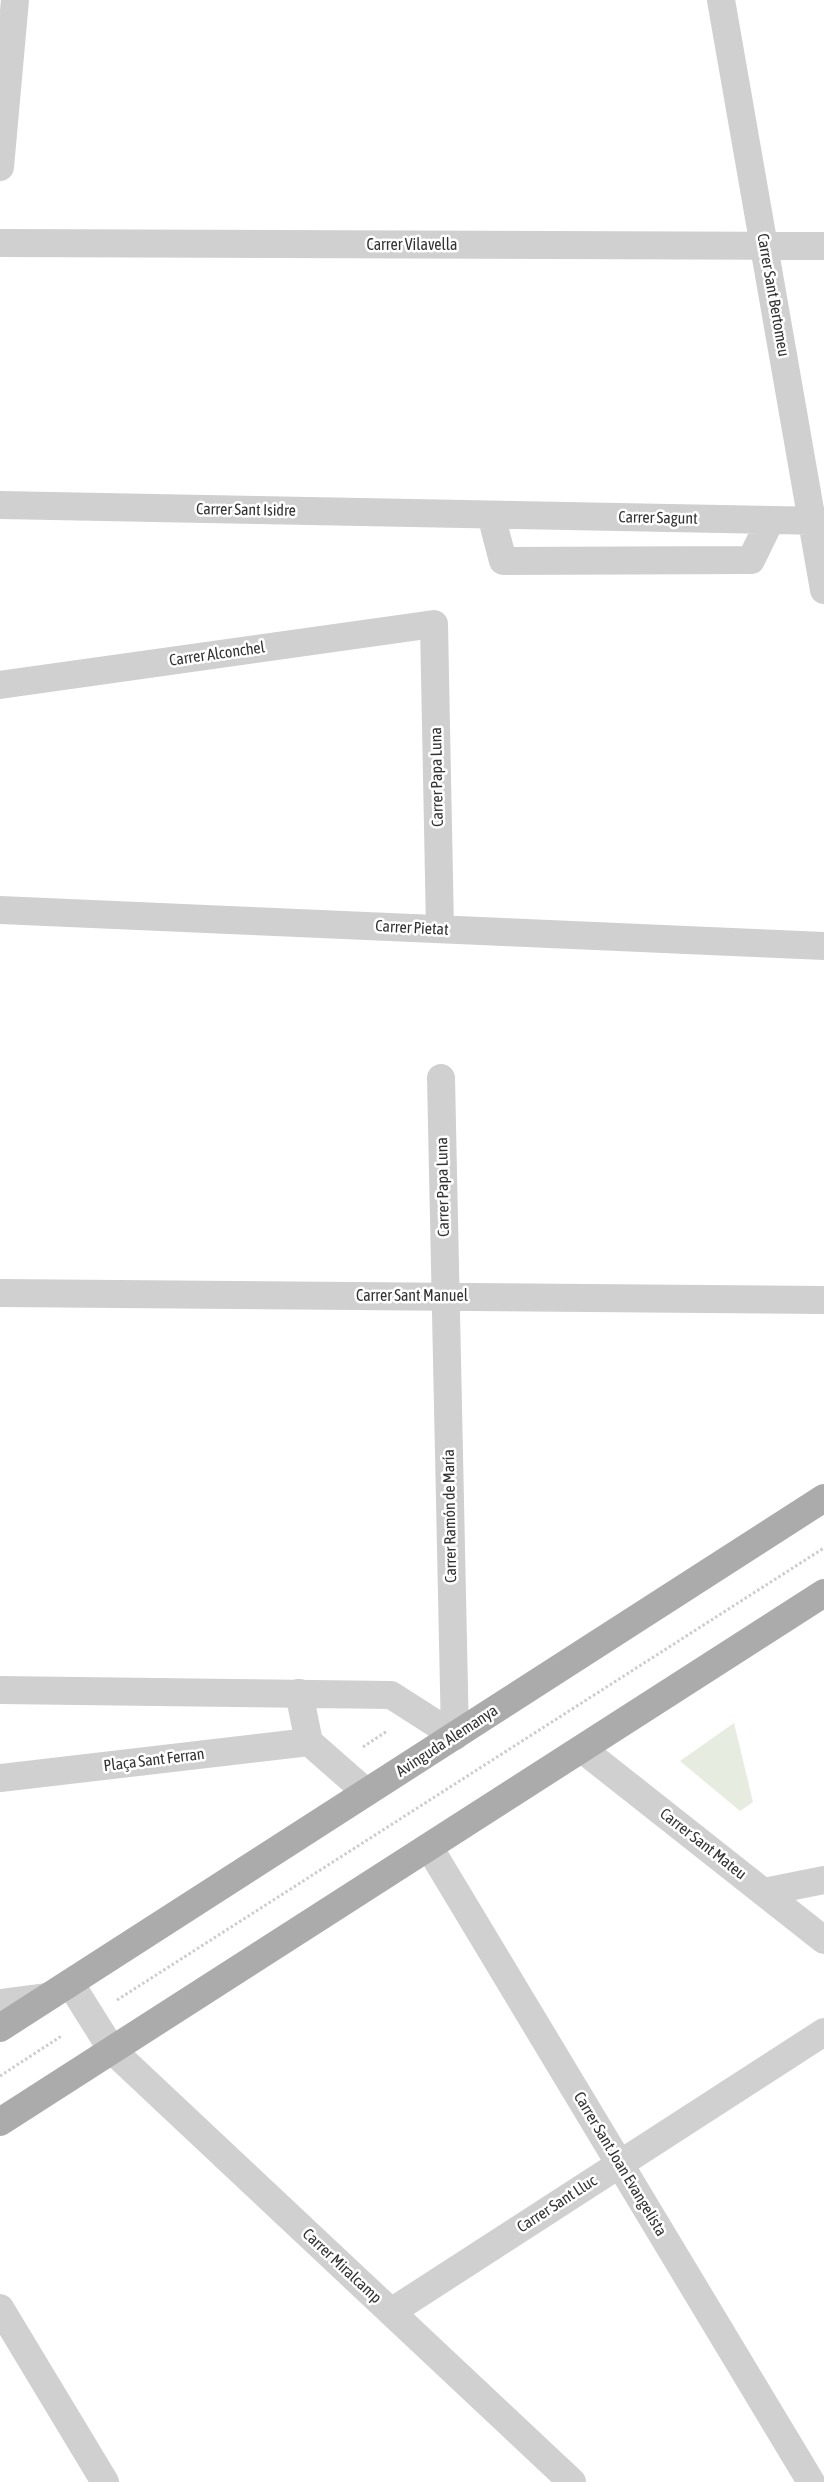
<!DOCTYPE html>
<html>
<head>
<meta charset="utf-8">
<style>
  body { margin:0 }
  canvas { display:block; background:#fff }
</style>
</head>
<body>
<canvas width="824" height="2482"></canvas>
<script>
const c = document.querySelector('canvas').getContext('2d');
c.lineJoin = 'round';
function fillPath(path, color) {
  c.fillStyle = color;
  c.fill(path, 'evenodd');
}
function trace(path, color, width, dash) {
  c.strokeStyle = color;
  c.lineWidth = width;
  c.lineCap = dash ? 'butt' : 'round';
  c.setLineDash(dash || []);
  c.stroke(path);
}
function label(font, color, halo, rows, align = 'center') {
  c.font = font + ' "Asap Condensed",sans-serif';
  c.lineWidth = 5;
  c.setLineDash([]);
  c.textBaseline = 'middle';
  c.strokeStyle = halo;
  c.fillStyle = color;
  for (const [text, x, y, turn = 0] of rows) {
    c.save();
    c.translate(x, y);
    c.rotate((+turn || 0) * Math.PI / 180);
    c.textAlign = isNaN(turn) ? turn : align;
    if (halo) c.strokeText(text, 0, 0);
    c.fillText(text, 0, 0);
    c.restore();
  }
}
const green = new Path2D(`
  M734,1723L753,1802L740,1811L680,1761Z`);
const path = new Path2D(`
  M363,1747L387,1731
  M117,2000L824,1548
  M0,2076L63,2035`);
const minor = new Path2D(`
  M721,0L824,590
  M0,167L15,0
  M0,243L824,246
  M0,505L824,521
  M491,515L503,561L751,560L770,521
  M0,685L434,624L440,929
  M0,910L824,946
  M441,1078L455,1736
  M0,1293L824,1300
  M0,1690L391,1695L455,1736
  M299,1693L309,1742
  M582,1749L824,1940
  M0,1778L309,1742L366,1792
  M429,1847L811,2482
  M764,1892L824,1880
  M70,1983L112,2050L572,2482
  M0,2003L48,1997
  M0,2308L105,2482
  M391,2312L824,2032`);
const major = new Path2D(`
  M0,2028L824,1498
  M0,2122L824,1593`);
const streetNames = [
  ["Carrer Vilavella",412,245],
  ["Carrer Sant Bertomeu",773,295,80],
  ["Carrer Sant Isidre",246,510,1],
  ["Carrer Sagunt",658,518,1],
  ["Carrer Alconchel",217,654,-8],
  ["Carrer Papa Luna",437,777,-91],
  ["Carrer Pietat",412,928,3],
  ["Carrer Papa Luna",443,1187,-91],
  ["Carrer Sant Manuel",412,1296],
  ["Carrer Ramón de María",450,1516,-91],
  ["Avinguda Alemanya",447,1741,-33],
  ["Plaça Sant Ferran",154,1760,-7],
  ["Carrer Sant Mateu",703,1844,38],
  ["Carrer Sant Joan Evangelista",620,2164,59],
  ["Carrer Sant Lluc",557,2204,-33],
  ["Carrer Miralcamp",342,2266,43]
];
fillPath(green, '#e6ecdf');
trace(path, '#cdcdcd', 3, [2.5, 2.5]);
trace(minor, '#d0d0d0', 28);
trace(major, '#ababab', 28);
label('16px', '#333', '#fff', streetNames);
</script>
</body>
</html>
